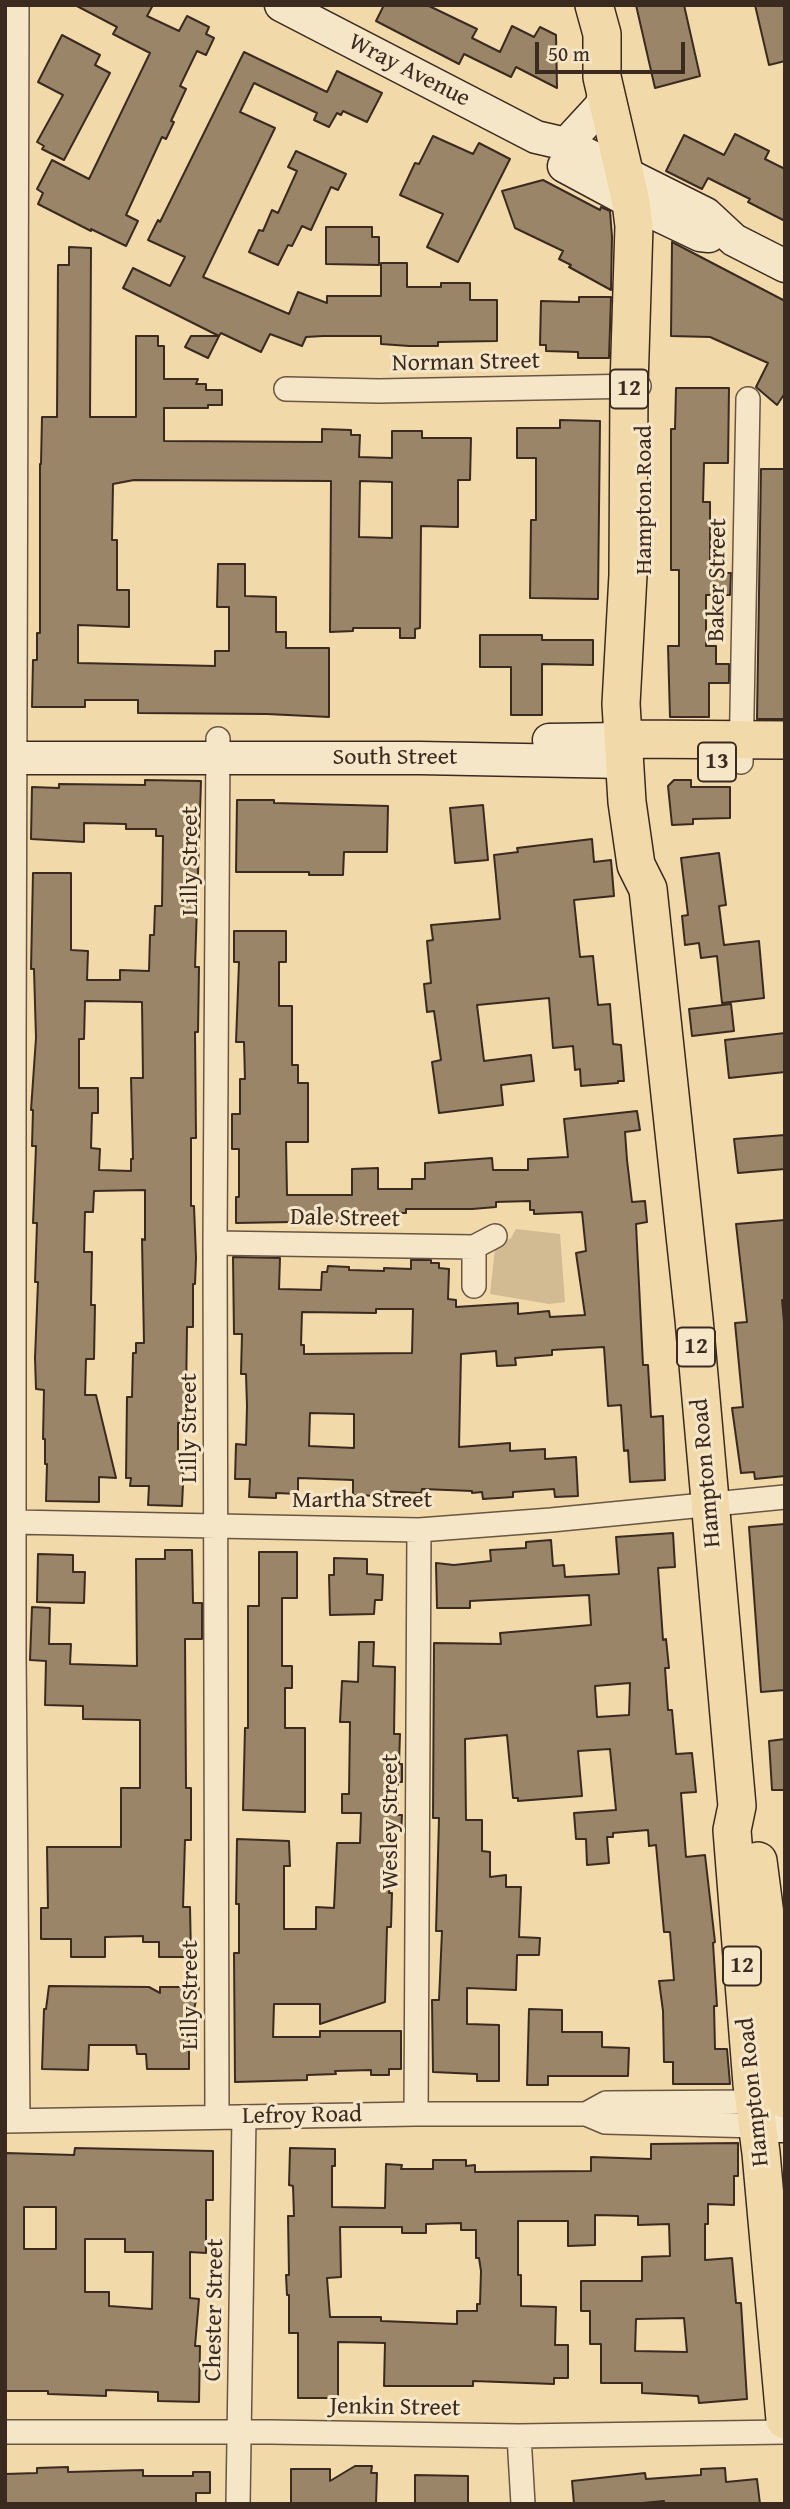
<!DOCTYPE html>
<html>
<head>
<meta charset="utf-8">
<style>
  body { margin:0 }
  #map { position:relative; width:790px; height:2509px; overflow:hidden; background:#f1d9aa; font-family:"Gentium Book Plus",serif }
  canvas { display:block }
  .frame { position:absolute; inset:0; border:7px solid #3b2a20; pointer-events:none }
  .scale { position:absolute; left:535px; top:42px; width:150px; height:32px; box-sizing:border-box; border:4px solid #3b2a20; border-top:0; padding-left:9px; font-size:21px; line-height:24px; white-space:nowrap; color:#3b2a20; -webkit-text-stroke:5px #f6e6c8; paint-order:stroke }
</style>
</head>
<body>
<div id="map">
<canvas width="790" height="2509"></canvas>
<div class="frame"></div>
<div class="scale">50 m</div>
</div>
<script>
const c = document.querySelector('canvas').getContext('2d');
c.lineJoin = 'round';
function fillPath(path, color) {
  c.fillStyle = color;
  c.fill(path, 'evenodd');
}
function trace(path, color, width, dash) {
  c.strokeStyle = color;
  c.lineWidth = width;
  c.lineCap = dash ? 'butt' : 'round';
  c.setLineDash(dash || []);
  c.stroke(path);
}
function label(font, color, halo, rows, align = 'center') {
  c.font = font + ' "Gentium Book Plus",serif';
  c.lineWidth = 6;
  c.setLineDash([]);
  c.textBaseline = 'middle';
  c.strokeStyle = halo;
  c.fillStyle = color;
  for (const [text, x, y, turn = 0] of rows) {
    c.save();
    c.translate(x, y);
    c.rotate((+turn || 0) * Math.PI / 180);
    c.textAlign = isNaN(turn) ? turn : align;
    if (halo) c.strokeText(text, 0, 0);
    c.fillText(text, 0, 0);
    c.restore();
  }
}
const green = new Path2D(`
  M516,1229L560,1234L565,1302L549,1304L490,1294L495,1248L511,1238Z`);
const building = new Path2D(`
  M75,5H153L147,16L179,31L187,16L209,27L206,34L214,38L206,55L197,51L180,86L186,89L171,121L174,122L166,139L162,137L126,215L138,221L126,246L91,229V231L38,204L43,193L37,189L52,160L89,179L150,53L113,34L117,27Z
  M384,5H427L477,29L472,38L500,52L512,26L534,37L540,27L556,35L557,88L516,67L511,77L464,54L459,64L376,21Z
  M636,5H684L700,76L655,88Z
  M755,5H785V61L769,65Z
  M62,35L100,55L95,65L110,73L64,160L42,149L44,146L37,142L63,95L38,82Z
  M244,52L327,92L337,71L382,93L367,122L343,111L341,115L337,113L329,127L314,120L317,113L254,83L240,112L275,128L203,277L289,314L298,292L327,303V296H381V263H407V287H441V283H470V300H497V341L438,342V346H409L381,344V336H323L306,337L302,346L270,334L261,352L221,333L219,336L123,288L133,268L170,286L185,257L148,240L158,220L160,222Z
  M735,134L769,151L765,159L785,169V221L748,202L750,199L708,178L702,189L666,171L684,135L724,155Z
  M433,136L473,154L479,143L510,159L458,262L427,247L443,214L400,195L415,163L419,164Z
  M296,151L346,174L338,190L331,187L311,230L302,226L292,246L288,245L278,265L249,252L259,230L263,231L272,210L278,213L297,171L288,167Z
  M543,180L600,210L601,207L610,211L612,237L611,290L569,267L571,265L559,259L563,251L515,228L502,191Z
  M326,227H372V237H379V265L326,264Z
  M672,242L785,301V393L777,405L756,387L768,363L710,337L671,336Z
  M69,247L91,248L90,417H136V336H158V346H164V379H198L196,384H206V390H222V405H208V408H164V441L322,442V429L351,430V435H360L359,457L392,458V431H422V438H471L470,480H458V527L421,526L420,628L415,629V638H400V628H353V631L330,632L331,481L134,480L113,484L112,540H117V590H129V627L78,625V663L215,666V651H229V607H217L218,564H245V596L276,597V632H286V648H329V717L267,714L138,713V700H85V707H32L33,660H37V633H40V464H41L42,417H57L58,265H69ZM360,481L392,482V538L359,537Z
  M579,297H611L609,358H578V352L546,351V345H540L541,301L579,302Z
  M191,336H219L208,358L185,347Z
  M676,388H729L728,463H704L703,502H710V573H731L730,595H706V646H716V664H729V683H709V717H670L668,646H679V570H671V429H675Z
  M560,420L600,421L598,599L530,598L531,520H536V458H517V428H560Z
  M761,469H785V719H757Z
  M480,635H542V640H593V665L542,664V715H511V667H480Z
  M145,780L201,781L195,967H199L198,1032H195L196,1138H191V1206H194L196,1258L195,1284H193V1327H187L186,1397H190L189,1424L178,1423V1461L184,1462L182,1506L148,1505L149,1486H130L131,1478H126L127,1397H132L133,1353H136V1343H144L142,1239L145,1240V1190L94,1191L93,1212H85L84,1252H92L91,1305H95L94,1359H86L85,1395H96L116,1478L99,1477V1502L46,1501L47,1464H45V1439H43L44,1390L36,1389L35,1358L38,1282H35L37,1223H33L36,1146H32L33,1110H31L36,1038L34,969H31L33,873H71V950L88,951L87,980H120V970L149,971L150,935H154L155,906H162L163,836H156V829H126V824L84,823V842L31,839L32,787L59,788V784L145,785ZM85,1001L142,1002L143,1078H131L133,1159H131V1171L99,1170L100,1149L91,1148L92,1113H98V1088H79V1039H84Z
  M674,780H691V787H730V818L693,819V824L672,825L668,786Z
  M237,800H274V803L388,806L387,852H344L343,875H309V872H236Z
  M483,805L488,860L455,863L450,808Z
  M592,839L594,862L611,860L614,896L574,900L580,957L593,956L598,1005L610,1004L613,1044L621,1045L624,1081H618V1083L581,1086L580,1069L575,1070L573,1046L553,1048L549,998L477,1005L484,1061L531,1055L534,1081L501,1085L503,1105L439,1113L432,1062L441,1060L434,1011L427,1012L424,984L431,983L427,941L433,940L431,925L500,919L494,855L518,852L517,848Z
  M719,853L726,905L719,906L724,945L759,941L764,998L722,1003L717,956L701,958L699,943L685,945L682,916L688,915L681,858Z
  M234,931H286V962H279V1006H292V1065H298V1083H308V1142H286L287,1195H352V1169L378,1168V1189H412V1179H425V1163L492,1158L493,1170H528V1159L568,1157L564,1119L637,1111L640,1130L625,1132L627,1160L632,1202L645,1201L647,1222L636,1224L643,1365H648L651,1417L663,1416L665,1480L630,1482L628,1450L624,1451L621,1405L608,1406L604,1347L552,1350V1355L515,1358L516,1365L497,1366L496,1351L461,1354L459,1447L510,1443V1451L545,1449V1459L576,1457L578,1496L555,1497L554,1489L513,1492V1497L483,1499L482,1492L472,1493V1491L422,1489L421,1493L379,1491V1496L353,1495V1480L298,1478V1494L276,1493V1498L249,1497L250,1479H235L236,1444L246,1445L247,1406L246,1374H241L242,1334H234L233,1257L280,1258L279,1289L321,1290L322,1272H327L328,1266L349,1267V1270L384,1271V1268L411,1269V1260H431V1263H439V1268L449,1269L448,1299L456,1300V1307L518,1303V1314L549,1311L550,1317L585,1315L576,1253L586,1251L582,1212L534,1214V1210H530V1201L496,1202V1207L472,1209H406V1213H387V1215H348V1221L236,1223V1197H239V1149H232V1114H240V1079H245L244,1042H236L239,962H234ZM376,1309H413L412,1353L304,1354V1345H301L302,1312L376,1313ZM310,1413L354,1414V1448L309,1446Z
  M731,1004L734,1031L692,1036L689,1009Z
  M785,1033V1072L729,1078L725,1040Z
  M785,1135V1169L738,1173L734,1139Z
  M785,1220V1300H782L785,1333V1476L755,1479L754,1472L741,1473L732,1408L743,1407L735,1323L747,1322L736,1224Z
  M785,1524V1690L761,1692L749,1527Z
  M673,1533L675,1567L658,1568L663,1640L666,1639L669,1668H665L668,1710H672L676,1754L692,1753L696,1792L681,1793L686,1857L705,1855L715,1942L713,1943L717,2006H714L715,2049H727L730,2084H673V2062H664L663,2011L659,1981L674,1980L670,1932H664L656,1845L649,1846L648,1830L613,1833V1837H607L609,1863L587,1865L586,1839H576L574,1813L616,1810L610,1749L578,1751L582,1796L518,1801V1798H513L507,1735L465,1739L466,1820H482V1851L490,1852V1877L506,1875V1887H521L519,1937L540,1938L539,1955H517L516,1990L467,1988V2024L499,2025V2081H477V2074L433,2072L432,2000H439L442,1931H436L439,1818H433L434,1643L501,1644L500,1633L591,1625L589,1595L470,1601V1608H437L436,1563L454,1565L491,1561L490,1550L526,1548V1542L551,1540L553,1566L564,1565L565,1577L619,1574L616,1537ZM630,1683L629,1715L597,1717L595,1686Z
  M165,1550H192L193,1603H202V1639H185L186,1788H191V1840H185L183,1907H190L191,1957H159V1942H143V1936L105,1937V1957H71V1939H41V1908H48L47,1847H121V1788H140V1720L83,1719V1706L45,1705L46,1661L30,1660L32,1607L50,1608L49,1644H71L70,1664L137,1666L136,1559H165Z
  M259,1552H297V1598H282V1666H292V1688H285V1728H305V1812L243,1810L245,1728H248V1606H259Z
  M38,1554L73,1555V1572H85L84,1603L37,1602Z
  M334,1558L367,1559V1574L383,1575L382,1600H375L374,1614L330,1615L329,1575H334Z
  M359,1642H374L373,1666L395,1667L394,1734H400L399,1764H402V1782H398L397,1815H402L401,1833H391L389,1893H392L391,1927H387L385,2002L320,2024V2004H274L273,2037H320V2031H401V2069H389V2075H371V2070L335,2071L336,2074L307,2075V2080L235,2082L234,1953H239V1904H236L237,1839L289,1841L290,1866H284V1929H316V1907L334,1908L337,1843H360L361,1813H342V1794H349L350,1722H340L342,1681L358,1682Z
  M785,1739V1790H772L769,1741Z
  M49,1986L149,1987L160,1993V1987H199L189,2032V2069H147L146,2054H137L136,2045H89L88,2070L42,2069L44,2009H46Z
  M529,2009L562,2010V2032H602V2047L629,2048L628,2076H548V2085H527Z
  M738,2143V2176H734V2205L708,2204V2224H705V2260L732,2258L736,2303H741L747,2399L699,2403L698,2396L642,2393V2383H601V2344H590V2311H581V2281H642V2257L670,2256L669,2224L638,2225V2216L595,2215V2245L568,2246V2221H518V2275H521V2306L556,2307L555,2345H568V2378H554V2384L473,2381V2386H384L385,2343L338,2342V2398H298V2333H289V2295H287L286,2275H289L288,2216H294L293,2186L289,2185L290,2148L335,2149V2166H332V2207L385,2208L386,2164L402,2165L401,2169H433V2160H466V2166L475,2165V2172L591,2171V2157L651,2159V2144ZM461,2223V2230H476V2258H479L481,2271L480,2304H477V2311H457V2324L381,2321V2317H330L327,2278L341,2277L340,2227H402V2233H426V2224ZM684,2318L687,2352L635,2351L636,2319Z
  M75,2148L213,2151V2200H206V2253L190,2252V2298L199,2299L195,2346H200L199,2402L158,2401V2392L106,2390V2396L48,2394V2391H5L6,2153L74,2155ZM24,2207H56V2249H24ZM85,2239H125V2252H153L152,2309L109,2306V2292H85Z
  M355,2466H372L371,2473H377L376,2504H291V2469H330V2481Z
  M68,2467V2472L143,2470V2476H193V2472H210V2493H196V2504H5V2474L37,2473V2468Z
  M725,2468L726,2482L757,2479L760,2504H664V2501L632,2504H574L572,2481L645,2473L646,2479L701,2475V2469Z
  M415,2475L468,2476V2504H415Z`);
const street = new Path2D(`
  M17,5L14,1044V1654L18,2120
  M286,389L379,391L639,386
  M741,762L748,399
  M215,1243L474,1247L495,1236
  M474,1247V1286
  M14,1522L419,1530L551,1520L785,1497
  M416,2114L419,1530
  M586,2114L606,2103L754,2102
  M217,2117L215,1243L218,739
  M5,2121L416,2114H586L605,2122L758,2126
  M5,2432H271L519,2436L785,2432
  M519,2436L523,2504
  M238,2504L244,2117`);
const secondary = new Path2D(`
  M281,5L536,137L566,144L706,214L734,240L785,266
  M566,144L601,106L606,89
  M564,166L631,202L700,235L709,236
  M549,740L623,739
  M5,758H420L625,762
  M758,2126H785`);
const primary = new Path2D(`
  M594,5L602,34V77L631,202L634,226L629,386L628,575L621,704L627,802L636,865L648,889L694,1319L737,1806L732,1830L752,2084L761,2153L785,2420
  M623,739L785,740
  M758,1861L765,1915L781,2084L785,2099`);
const shields = [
  [629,389,38],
  [717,762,38],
  [696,1347,38],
  [742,1966,38]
];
const shieldNames = [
  ["12",629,389],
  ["13",717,762],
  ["12",696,1347],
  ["12",742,1966]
];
const streetNames = [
  ["Wray Avenue",409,71,27],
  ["Norman Street",466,363,-1],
  ["Hampton Road",645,500,-90],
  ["Baker Street",718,580,-89],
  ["South Street",395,758],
  ["Lilly Street",191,861,-90],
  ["Dale Street",345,1219,1],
  ["Lilly Street",190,1428,-90],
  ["Hampton Road",707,1473,-95],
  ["Martha Street",362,1501],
  ["Wesley Street",391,1822,-90],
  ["Lilly Street",191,1995,-90],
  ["Hampton Road",754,2092,-96],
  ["Lefroy Road",302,2116,-1],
  ["Chester Street",215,2310,-89],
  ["Jenkin Street",395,2408,1]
];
fillPath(green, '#d2bb93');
fillPath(building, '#9a8568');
trace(building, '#3b2a20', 2);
trace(street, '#685642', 26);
trace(secondary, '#3b2a20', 35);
trace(primary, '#3b2a20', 40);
trace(street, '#f6e6c8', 23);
trace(secondary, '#f6e6c8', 32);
trace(primary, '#f1d9aa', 37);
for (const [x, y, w] of shields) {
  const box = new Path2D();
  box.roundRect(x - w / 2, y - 19.5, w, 39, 5);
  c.fillStyle = '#f6e6c8';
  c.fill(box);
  trace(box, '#3b2a20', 2);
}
label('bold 23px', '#3b2a20', null, shieldNames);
label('24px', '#3b2a20', '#f6e6c8', streetNames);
</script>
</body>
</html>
